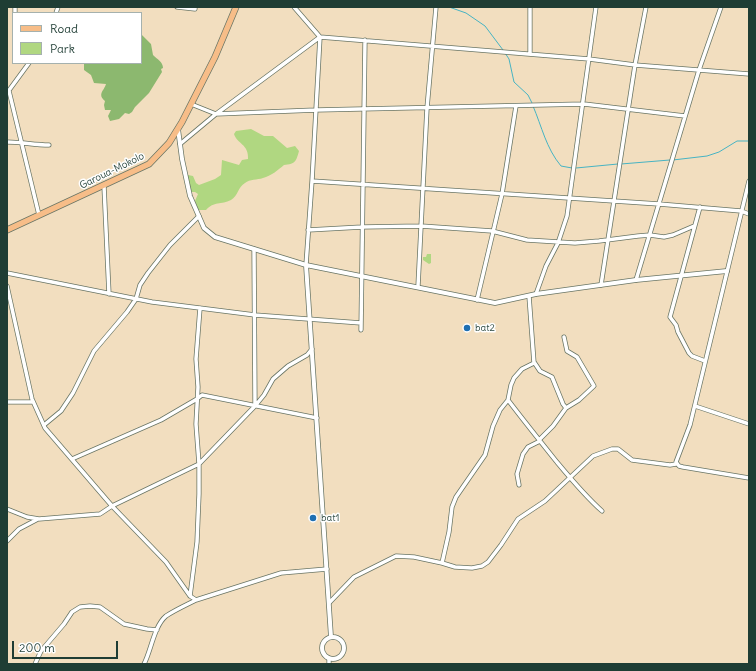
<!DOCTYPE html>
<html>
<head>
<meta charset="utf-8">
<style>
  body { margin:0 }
  #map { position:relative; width:756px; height:671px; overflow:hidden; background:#f2debf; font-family:Delius,sans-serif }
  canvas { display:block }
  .frame { position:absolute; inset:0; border:8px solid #1f3d34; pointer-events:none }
  .legend { position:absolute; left:12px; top:12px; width:130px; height:52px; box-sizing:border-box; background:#fff; border:1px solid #a5b1ae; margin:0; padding:5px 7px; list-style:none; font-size:12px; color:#1f3d34 }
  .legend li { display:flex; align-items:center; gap:8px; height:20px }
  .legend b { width:20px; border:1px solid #a5b1ae }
  .scale { position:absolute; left:12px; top:641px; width:106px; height:18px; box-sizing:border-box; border:2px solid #1f3d34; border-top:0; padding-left:5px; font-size:12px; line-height:14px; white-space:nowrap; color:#1f3d34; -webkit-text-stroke:3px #fff; paint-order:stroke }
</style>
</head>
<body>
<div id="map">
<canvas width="756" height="671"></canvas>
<div class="frame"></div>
<ul class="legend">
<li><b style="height:5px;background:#f7bd88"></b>Road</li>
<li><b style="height:11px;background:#b0d781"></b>Park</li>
</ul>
<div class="scale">200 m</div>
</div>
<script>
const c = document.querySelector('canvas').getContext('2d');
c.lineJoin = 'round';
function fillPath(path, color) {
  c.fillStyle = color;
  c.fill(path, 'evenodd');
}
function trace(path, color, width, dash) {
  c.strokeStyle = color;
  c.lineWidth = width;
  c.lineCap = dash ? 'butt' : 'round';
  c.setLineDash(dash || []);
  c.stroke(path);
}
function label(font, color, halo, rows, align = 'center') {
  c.font = font + ' Delius,sans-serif';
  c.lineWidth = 3;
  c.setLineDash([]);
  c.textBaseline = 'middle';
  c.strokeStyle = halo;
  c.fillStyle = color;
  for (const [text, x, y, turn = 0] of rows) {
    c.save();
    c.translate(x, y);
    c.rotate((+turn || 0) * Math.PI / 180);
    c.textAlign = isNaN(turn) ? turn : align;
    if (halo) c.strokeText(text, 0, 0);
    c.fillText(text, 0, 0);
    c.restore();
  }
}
const green = new Path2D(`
  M251,129L264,136H273L287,148L295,146L299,151C296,162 295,164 284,165C278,170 271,176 263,178C257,180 250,179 245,183C238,187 238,196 231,200C221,205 214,201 206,210H198L195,201L198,194L195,192H191L188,180V175L193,176L196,183L199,185L215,179L221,175L222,160L239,165L242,160L248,159C249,144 237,144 234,134L236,131Z
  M427,254H431V263L429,264L423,260V257H426Z`);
const forest = new Path2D(`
  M141,34L151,44L153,55C157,59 163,62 163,68L161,69L162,72L149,93L135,107L132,112L129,114L125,113L119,119L110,121L108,116L111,110H105L104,105L105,101C97,94 104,91 106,84L94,83L91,75L84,70V63H141Z`);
const stream = new Path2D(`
  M449,7L466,13L485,26L503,50
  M505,53L509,59L514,82L528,95L532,103
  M533,106C542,127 546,148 561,166L572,168
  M673,160L707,156L719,152L737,141H749
  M621,164L670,160
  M576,168L618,164`);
const minor = new Path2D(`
  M177,7L195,9V7
  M294,7L320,37L312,181L306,265
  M530,7V54
  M15,13V7
  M56,13L58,7
  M9,91L39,215
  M7,93L29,63
  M191,104L216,114L316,110L584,104L685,116
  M7,142C21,142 35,145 49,145
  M180,144L216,114L320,37L589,59L635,65L749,74
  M312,181L659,204L741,211L749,214
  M749,181L690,425L676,462L679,466L683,467L749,478
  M104,186L109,294
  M700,207L670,317L676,325L678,332L689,353L692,356L705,361
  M308,230L362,227L421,226L492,231L527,240L575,243L599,241L638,236L650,235L664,237L673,235L694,226
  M254,249L255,406
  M7,273L152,302L255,315L361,323
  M636,280L699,70L721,7
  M601,285L635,65L646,7
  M7,286L32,399L45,428L112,506L166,562L190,596L196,600L281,573L327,569
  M418,286L427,108L436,7
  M536,294L546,266L558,243L567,216L596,7
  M477,300L502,194L516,106
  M361,330L365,40
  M534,362L540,371L552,377L563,404L566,408
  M508,400C524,421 540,441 556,461C571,479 585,496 602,511
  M7,402H33
  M695,406L749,424
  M44,425L61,411L73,393L94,351L127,312L136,299L140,285L148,273L170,245L199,216
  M539,440L553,426L566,408L579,400L594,386L577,357L567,351L564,337
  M72,459L161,420L197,399L202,395L317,418
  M519,485L517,474L523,454L528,447L540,441
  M7,509L27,517L39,519L100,514L112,506L199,464L255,406L264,395L273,379L288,366L307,355L312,349
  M7,541L19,529L38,519
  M442,563L449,532L452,507L456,497L485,455L493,426L500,410L508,400L511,385L514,378L522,369L534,363L529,296
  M190,596L197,542L199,494V464L196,424L198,387L196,359L200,308
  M329,603L354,577L396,556L414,557L442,563L455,567L472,568L482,566L488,562L501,545L518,519L545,501L593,456L612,449H618L632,460L670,465L676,464
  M329,658V664
  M35,664L41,651L64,624L72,612L80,607L90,606L100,607L124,624L147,629L157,630
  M144,664C151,651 154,626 166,616C175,610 186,605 196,600`);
const tertiary = new Path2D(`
  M178,129L182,159L190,196L204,228L215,237L306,265L331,637
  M306,265L495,303L536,294L636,280L727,271
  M322 648a11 11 0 1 1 22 0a11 11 0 1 1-22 0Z`);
const primary = new Path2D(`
  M7,230L149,164L169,143L182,122L215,57L236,7`);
const markers = [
  [467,328,4,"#1f6fb2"],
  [313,518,4,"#1f6fb2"]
];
const streetNames = [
  ["Garoua-Mokolo",112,171,-26]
];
const poiNames = [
  ["bat2",475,328],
  ["bat1",321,518]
];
fillPath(green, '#b0d781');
fillPath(forest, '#8cb86f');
trace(stream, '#46b3c3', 1);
trace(minor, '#697565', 5);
trace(tertiary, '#697565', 5.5);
trace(primary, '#697565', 7);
trace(minor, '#fff', 3.5);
trace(tertiary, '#fff', 4);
trace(primary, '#f7bd88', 5.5);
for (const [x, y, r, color] of markers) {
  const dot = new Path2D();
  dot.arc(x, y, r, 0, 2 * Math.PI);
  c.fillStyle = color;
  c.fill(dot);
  trace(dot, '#fff', 1.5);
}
label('10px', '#1f3d34', '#fff', streetNames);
label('10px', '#1f3d34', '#fff', poiNames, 'left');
</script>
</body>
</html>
